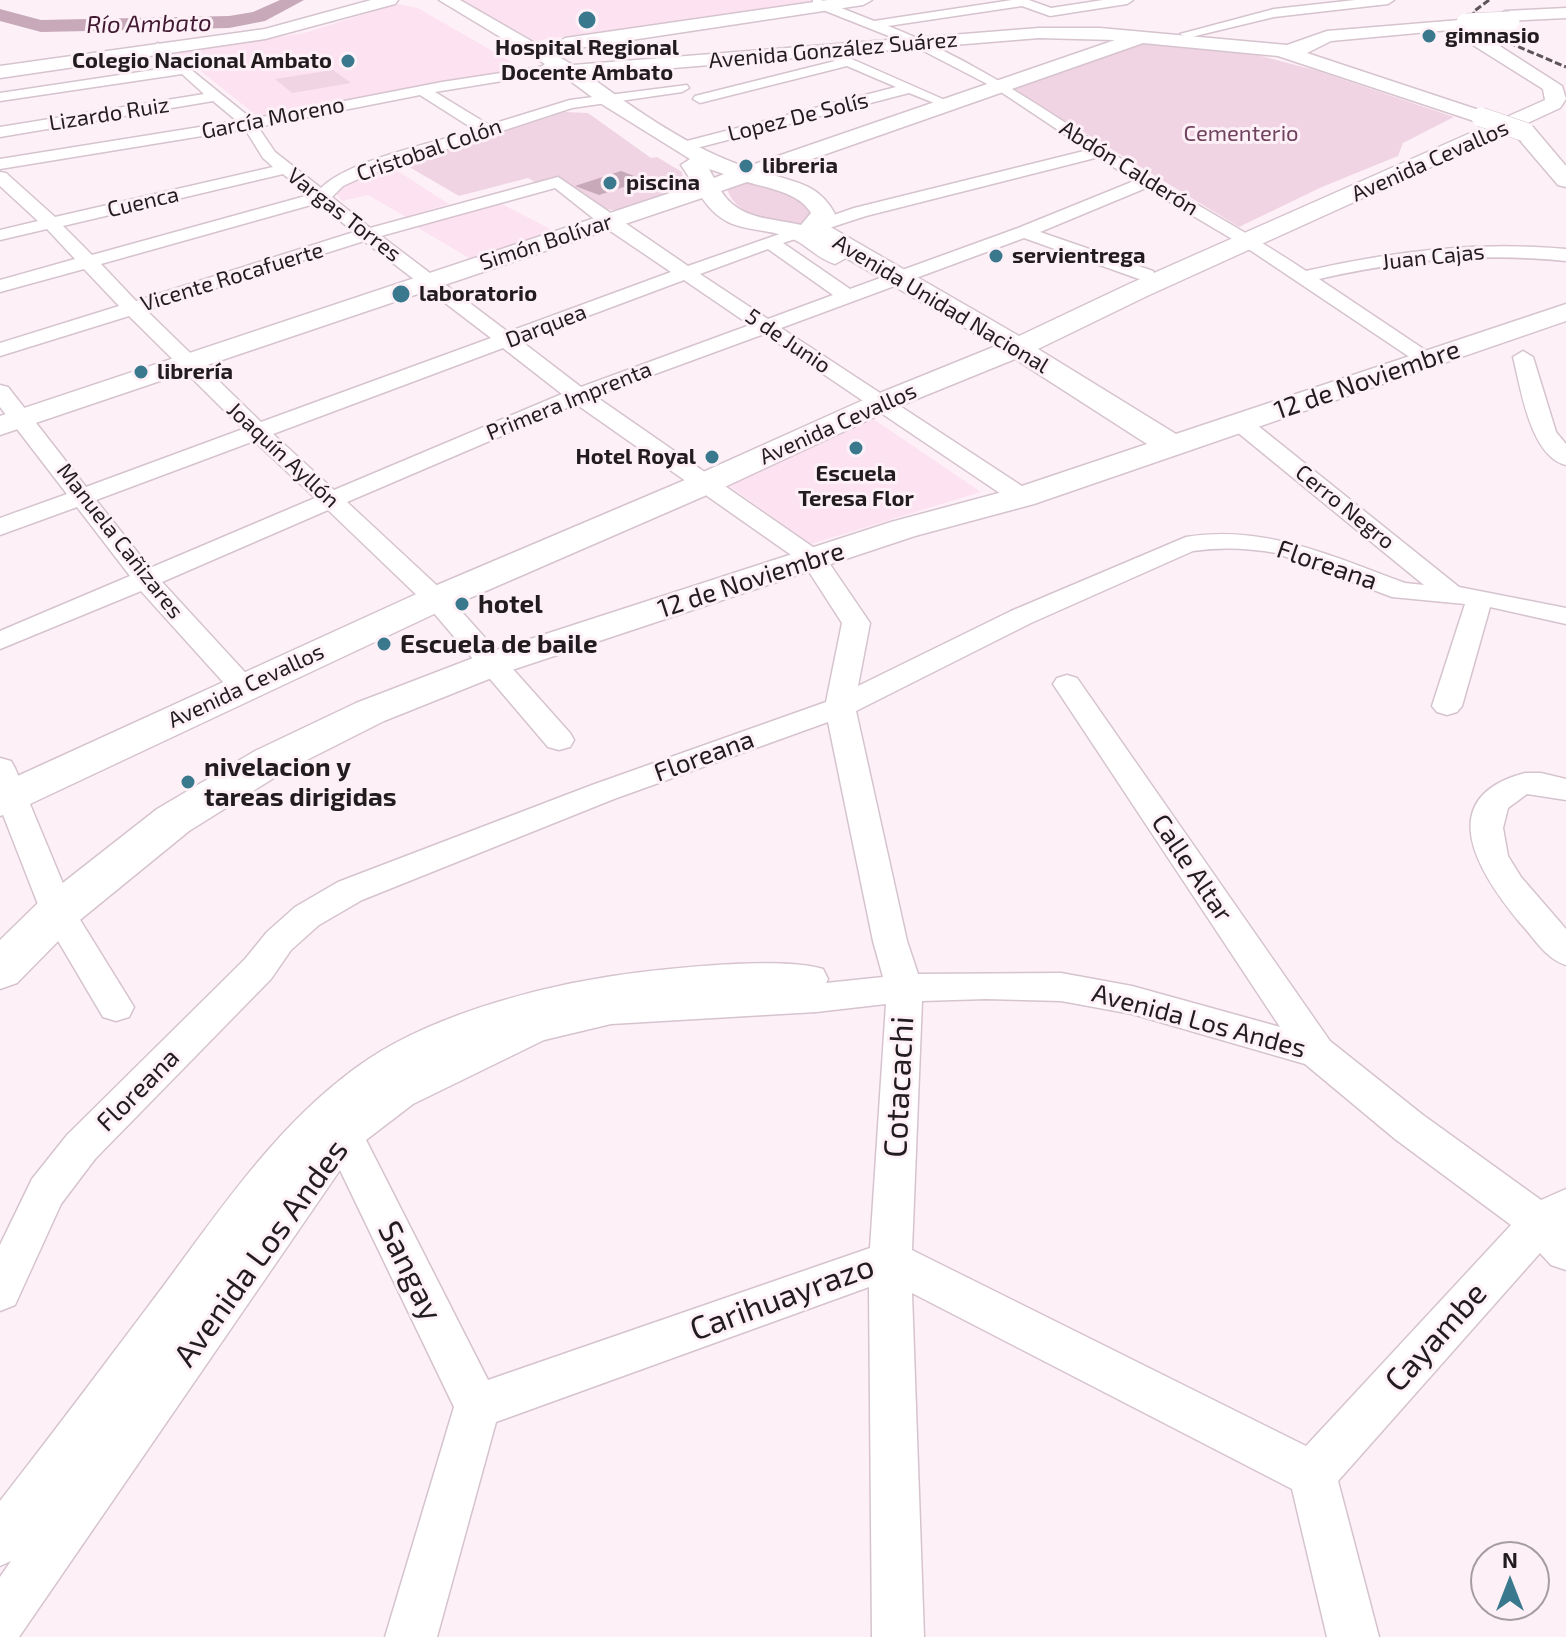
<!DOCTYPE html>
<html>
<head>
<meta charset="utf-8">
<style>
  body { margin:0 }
  #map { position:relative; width:1566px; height:1637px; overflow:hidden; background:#fdf1f7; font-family:"Exo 2",sans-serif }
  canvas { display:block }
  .north { position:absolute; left:1470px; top:1541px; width:80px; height:80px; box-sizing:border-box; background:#fdf1f7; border:2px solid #a59ca1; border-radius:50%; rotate:0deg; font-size:22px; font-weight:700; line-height:32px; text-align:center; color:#221c1f }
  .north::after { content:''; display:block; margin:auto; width:28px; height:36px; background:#39788d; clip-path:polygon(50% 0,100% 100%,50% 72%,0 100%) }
</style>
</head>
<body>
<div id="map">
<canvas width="1566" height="1637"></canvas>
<div class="north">N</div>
</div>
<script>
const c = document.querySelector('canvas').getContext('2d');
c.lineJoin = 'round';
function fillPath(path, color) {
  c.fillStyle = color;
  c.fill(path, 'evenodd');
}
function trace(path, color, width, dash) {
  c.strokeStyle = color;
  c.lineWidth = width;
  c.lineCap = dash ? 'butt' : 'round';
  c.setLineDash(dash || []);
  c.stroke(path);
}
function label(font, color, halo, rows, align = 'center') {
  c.font = font + ' "Exo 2",sans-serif';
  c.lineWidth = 6;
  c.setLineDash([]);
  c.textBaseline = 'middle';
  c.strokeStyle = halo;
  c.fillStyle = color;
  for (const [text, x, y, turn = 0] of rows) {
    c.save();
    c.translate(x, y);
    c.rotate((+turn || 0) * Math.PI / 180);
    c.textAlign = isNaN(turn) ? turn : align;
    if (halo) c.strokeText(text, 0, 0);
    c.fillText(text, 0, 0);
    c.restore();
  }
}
const built = new Path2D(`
  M461,0H818L535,41Z
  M397,4L418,8L522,68L258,117L178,53L304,33Z
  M393,168L449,204L406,217L368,195L342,201L335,192L342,185Z
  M492,199L562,235L479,264L410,223Z
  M866,414L981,492L811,544L725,483Z`);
const green = new Path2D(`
  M1163,43L1250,53L1318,71L1454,117L1403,143L1398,156L1322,187L1239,227L1016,91L1013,85L1132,45Z
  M333,70L351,83L292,93L275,79Z
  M565,112L588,113L651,158L657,157L682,172L684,183L681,188L615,210L590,208L552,185L543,187L528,178L459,196L404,164Z
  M753,179L767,180L824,212C816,217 805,227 796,228C772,231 732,211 727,188Z`);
const water = new Path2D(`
  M621,171L645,180L599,195L575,186Z`);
const river = new Path2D(`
  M280,0H304L265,21L229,28L41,32L0,21V9L41,20L229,16L253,12Z`);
const street = new Path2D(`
  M813,0H821L874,21L1012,0H1029L1051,8L1103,0H1133L1127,4L1050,16L1022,6L888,26C988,65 1063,124 1154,179C1205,210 1257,238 1306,271C1393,251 1477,241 1566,249V261C1482,252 1401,260 1319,279L1434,356L1438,360L1434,364H1420L1244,246L1146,188L1040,232L1153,271L1155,275L1153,279H1139L1024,238L781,328L1031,492L1034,497L1031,502H1013L764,334L595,396L823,554L870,623L858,686L1011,611L1186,537C1265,524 1333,557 1405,583L1424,585L1231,427L1228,422L1231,417H1247L1459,587L1566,608V624L1490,607L1462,706L1457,712L1447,715L1437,712L1432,706L1465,604L1392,597L1276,553C1249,548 1220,547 1193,551L1031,623L856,711L907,941L918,974L1061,973L1132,986L1280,1027L1053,684L1057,678L1067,675L1077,678L1330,1041L1423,1115L1541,1200L1566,1189V1270L1551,1265L1540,1253L1338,1481L1379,1637H1327L1292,1489L912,1293L924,1637H872L869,1287L496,1422L437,1637H385L454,1407L340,1170L19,1637H0V1577L11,1561L0,1566V1501C56,1429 110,1357 165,1284C224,1204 283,1117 367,1060C440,1011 555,982 642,972C685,967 783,957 823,969L828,979L826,983L883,977L873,941L828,722L614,799L362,900L319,925L291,950L271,979L95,1159L61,1204L15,1305L0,1311V1245L32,1179L67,1135L245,959L267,932L295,907L338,882L592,785L826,702L842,623L804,564L576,404L347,502L445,593L570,733L574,740L570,747L559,750L548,747L427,605L328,510L162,582L253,681L257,687L253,693L243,696L233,693L141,591L0,649V631L130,576L77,507L0,535V518L67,494L0,407V385L8,387L86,487L243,429L129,316L0,356V343L119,306L84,269L0,292V280L75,259L47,229L0,240V230L38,221L0,186V172L6,173L55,217L273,167L263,158L245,129L0,169V159L237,121L213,101L0,137V127L204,94L182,74L0,101V93L173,67L151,47L158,43L252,119L442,82L546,66L553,70L551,73L435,92L489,125L570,100L687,85L689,88L682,92L572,108L365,176L343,186L332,197L370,228L558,177L688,266L854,208L1088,150L995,88L914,46L813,6ZM420,95L475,130C434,143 349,160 321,188L275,152L258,127ZM1099,157L1134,181L1018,228L850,289L783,243L866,216ZM283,174L309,195L92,255L63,226ZM555,188L603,226L671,272L508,332L381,236ZM318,203L354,232L136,301L101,264ZM364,241L491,338L261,422L146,310ZM768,249L833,295L768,319L700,274ZM684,280L750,325L581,387L521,341ZM503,348L562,394L334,490L273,434ZM254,441L315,498L150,568L96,500ZM986,999L1061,1001L1132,1014L1305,1064L1395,1139L1511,1225L1306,1446L912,1250L922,1001ZM886,1004L870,1248L488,1380L366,1140L413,1104L544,1040L611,1024L816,1012Z
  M1355,0H1394L1388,4L1274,17L1187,38L1180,34L1274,9Z
  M829,49L954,104L947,108L909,93L685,151L677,146L679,143L896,87L847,66L700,103L693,99L695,96L835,61L822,53Z
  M1523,351L1533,357L1556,432L1566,444V465C1530,456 1521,388 1513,357Z
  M0,758L11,761L15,768L74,910L134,1007L129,1017L116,1021L103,1017L41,912L0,807Z
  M1525,773H1541L1566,779V800L1527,794L1508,808L1503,828L1508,856L1521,877L1566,929V965C1546,959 1535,939 1521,924C1480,875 1430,798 1525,773Z`);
const secondary = new Path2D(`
  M371,0H398L395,4L265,39L0,78V66L265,29Z
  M439,0H460L573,65L1039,28H1100L1287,45L1327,31L1472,19L1475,23L1470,27L1562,86L1566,99L1560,108L1519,127H1533L1566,166V187L1558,185L1517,137L1514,132L1517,128L1147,296L1038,349L1176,434L1566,304V321L1034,504L915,536L509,671L384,721L285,771L189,831L75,924L17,983L0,989V940L41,900L157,809L255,751L356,703L481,655L891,522L1010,490L1147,444L1015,359L892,409L716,491L449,607L15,811L0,816V784L423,591L692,477L870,397L996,346L846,258L835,264C818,259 807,245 791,238C754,224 728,236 702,198L0,435V416L694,185L681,165L690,159L600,103L565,77L539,74L536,70L545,64ZM1449,30L1543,89L1545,100L1129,284L1019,336L827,225L835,214C819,185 799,183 769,174L1143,43L1278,56L1474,121H1488L1491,117L1488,113L1307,53L1331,41ZM1039,38L1115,40L746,167C693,150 634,109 588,75ZM709,169L724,174L714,178ZM747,182C768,188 800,193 811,213L801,225C771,218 739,220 721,191Z
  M828,0H872L863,5L565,50L556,44L565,38Z
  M1566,8V18L1505,21L1496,16L1505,11Z`);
const rail = new Path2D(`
  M1489,0L1473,12L1484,32L1566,67`);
const secondaryBridge = new Path2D(`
  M1466,23L1510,21
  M1481,117L1525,132`);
const markers = [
  [587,20,10,"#39788d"],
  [1429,36,8,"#39788d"],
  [348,61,8,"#39788d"],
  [746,166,8,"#39788d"],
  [610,183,8,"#39788d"],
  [996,256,8,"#39788d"],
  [401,294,10,"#39788d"],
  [141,372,8,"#39788d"],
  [856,448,8,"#39788d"],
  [712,457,8,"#39788d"],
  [462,604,8,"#39788d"],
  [384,644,8,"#39788d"],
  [188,782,8,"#39788d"]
];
const farPoinames = [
  ["gimnasio",1445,36],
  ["Hospital Regional",587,48,"center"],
  ["Docente Ambato",587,73,"center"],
  ["Colegio Nacional Ambato",332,61,"right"],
  ["libreria",762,166],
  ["piscina",626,183],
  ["servientrega",1012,256],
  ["laboratorio",419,294],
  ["librería",157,372],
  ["Hotel Royal",696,457,"right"],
  ["Escuela",856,474,"center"],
  ["Teresa Flor",856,499,"center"]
];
const farStreetnames = [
  ["Avenida González Suárez",833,50,-5],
  ["Lizardo Ruiz",109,114,-9],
  ["Lopez De Solís",798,117,-14],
  ["García Moreno",273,118,-11],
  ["Cristobal Colón",429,150,-19],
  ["Avenida Cevallos",1430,161,-24],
  ["Abdón Calderón",1129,168,32],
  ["Cuenca",143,202,-13],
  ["Vargas Torres",344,215,38],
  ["Simón Bolívar",546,242,-18],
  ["Juan Cajas",1433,257,-6],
  ["Vicente Rocafuerte",232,277,-17],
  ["Avenida Unidad Nacional",941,304,31],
  ["Darquea",546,326,-21],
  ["5 de Junio",788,341,34],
  ["Primera Imprenta",569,401,-22],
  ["Avenida Cevallos",838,424,-24],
  ["Joaquín Ayllón",283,455,43],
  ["Cerro Negro",1345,507,39],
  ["Manuela Cañizares",120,541,52],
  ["Avenida Cevallos",246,686,-25]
];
const farParknames = [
  ["Cementerio",1241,134]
];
const farWaternames = [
  ["Río Ambato",149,24,-1]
];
const streetNames = [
  ["12 de Noviembre",1367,380,-19],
  ["Floreana",1327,565,19],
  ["12 de Noviembre",751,580,-18],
  ["Floreana",704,756,-20],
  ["Calle Altar",1192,868,56],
  ["Avenida Los Andes",1199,1021,15],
  ["Floreana",138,1090,-45]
];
const poiNames = [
  ["hotel",478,604],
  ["Escuela de baile",400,644],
  ["nivelacion y",204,767],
  ["tareas dirigidas",204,797]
];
const nearStreetnames = [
  ["Cotacachi",899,1087,-87],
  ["Avenida Los Andes",261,1253,-54],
  ["Sangay",410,1271,64],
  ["Carihuayrazo",782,1298,-20],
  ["Cayambe",1436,1337,-48]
];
fillPath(built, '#fde2f1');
fillPath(green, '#f0d4e3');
fillPath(water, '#c7a9b9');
fillPath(river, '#c7a9b9');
trace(street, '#d6c3ce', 3);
trace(secondary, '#d6c3ce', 3);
fillPath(street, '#fff');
fillPath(secondary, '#fff');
trace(rail, '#5d5559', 3, [7, 3]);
trace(secondaryBridge, '#d6c3ce', 20, []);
trace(secondaryBridge, '#fff', 19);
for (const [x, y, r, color] of markers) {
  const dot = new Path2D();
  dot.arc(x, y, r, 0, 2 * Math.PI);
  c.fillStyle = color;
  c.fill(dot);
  trace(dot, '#fdf1f7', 3);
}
label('bold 22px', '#221c1f', '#fdf1f7', farPoinames, 'left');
label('22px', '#221c1f', '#fdf1f7', farStreetnames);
label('22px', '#6f425d', '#fdf1f7', farParknames);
label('italic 24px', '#421932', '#fdf1f7', farWaternames);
label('26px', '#221c1f', '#fdf1f7', streetNames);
label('bold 26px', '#221c1f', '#fdf1f7', poiNames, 'left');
label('32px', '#221c1f', '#fdf1f7', nearStreetnames);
</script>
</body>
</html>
